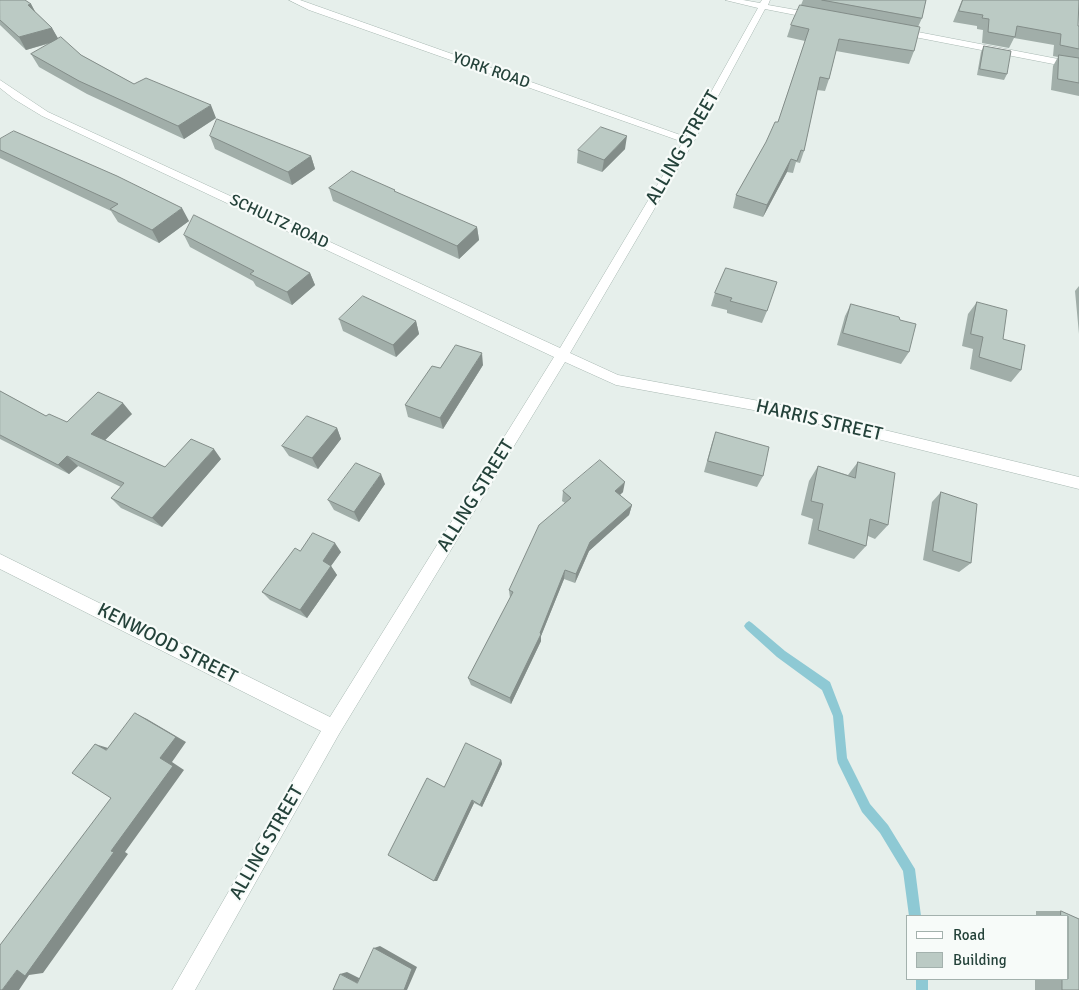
<!DOCTYPE html>
<html>
<head>
<meta charset="utf-8">
<style>
  body { margin:0 }
  #map { position:relative; width:1079px; height:990px; overflow:hidden; background:#e6efeb; font-family:Signika,sans-serif }
  canvas { display:block }
  .legend { position:absolute; left:906px; top:915px; width:162px; height:65px; box-sizing:border-box; background:#f7fbf9; border:1px solid #a3b1ad; margin:0; padding:6px 9px; list-style:none; font-size:15px; color:#24423a }
  .legend li { display:flex; align-items:center; gap:10px; height:25px }
  .legend b { width:25px; border:1px solid #a3b1ad }
</style>
</head>
<body>
<div id="map">
<canvas width="1079" height="990"></canvas>
<ul class="legend">
<li><b style="height:6px;background:#fff"></b>Road</li>
<li><b style="height:14px;background:#bbcac4"></b>Building</li>
</ul>
</div>
<script>
const c = document.querySelector('canvas').getContext('2d');
c.lineJoin = 'round';
function fillPath(path, color) {
  c.fillStyle = color;
  c.fill(path, 'evenodd');
}
function trace(path, color, width, dash) {
  c.strokeStyle = color;
  c.lineWidth = width;
  c.lineCap = dash ? 'butt' : 'round';
  c.setLineDash(dash || []);
  c.stroke(path);
}
function label(font, color, halo, rows, align = 'center') {
  c.font = font + ' Signika,sans-serif';
  c.lineWidth = 4.5;
  c.setLineDash([]);
  c.textBaseline = 'middle';
  c.strokeStyle = halo;
  c.fillStyle = color;
  for (const [text, x, y, turn = 0] of rows) {
    c.save();
    c.translate(x, y);
    c.rotate((+turn || 0) * Math.PI / 180);
    c.textAlign = isNaN(turn) ? turn : align;
    if (halo) c.strokeText(text, 0, 0);
    c.fillText(text, 0, 0);
    c.restore();
  }
}
const stream = new Path2D(`
  M749,621L752,623L785,651L830,682L843,716L847,758L870,804L888,825L915,869L921,916H909L903,871L880,833L862,812L838,763L837,759L833,716L822,690L777,657L746,629L744,626L746,623Z
  M916,979H928V990H916Z`);
const minor = new Path2D(`
  M289,0H300L686,137L758,8L725,0H743L760,3L762,0H770L768,5L819,14V18L816,19L765,9L694,141L570,353L618,375L781,405L1079,477V489L781,415L616,385L565,362L339,734L195,990H172L321,731L0,569V554L330,717L554,357L42,116L14,99L0,88V80L48,112L560,348L683,142L309,10Z
  M897,28L1079,63V69L894,33L893,31Z`);
const wall = new Path2D(`
  M0,0L31,4L35,12L52,28L58,39L81,55L134,84L216,118L184,139L87,94L39,67L31,54L51,43L26,50L0,25Z
  M803,0H926L922,18L918,27L914,51L909,64L836,51L829,79L825,91L817,90L804,151L800,163L796,162L793,173L787,172L763,217L733,208L736,195L778,122L805,41L787,37L791,25L801,5Z
  M962,0H1079L1078,26H1079V96L1051,90L1053,66L1058,57L1053,56L1054,45L1014,38L1009,48L982,43L983,30L977,29V26L953,22Z
  M984,46L1007,74L1004,80L977,75L981,52Z
  M210,136L311,156L315,169L292,185L215,149Z
  M0,139L189,221L159,243L118,222L111,211L0,158Z
  M625,149L602,172L577,163L578,150Z
  M329,188L477,227L479,240L459,259L333,201Z
  M184,235L310,273L315,285L292,305L256,286L253,281L190,247Z
  M726,268L767,311L762,323L727,313V310L711,306L715,293Z
  M1079,286V334L1075,291Z
  M977,302L1003,339L1021,370L1011,382L970,369L973,349L962,346L968,314Z
  M851,304L909,352L901,364L837,345L845,316Z
  M339,319L416,321L419,334L396,357L343,331Z
  M483,365L443,429L408,417L405,405L440,368Z
  M0,391L46,416L67,422L132,414L105,440L165,467L221,459L162,527L121,508L111,498L121,487L78,466L69,474L0,439Z
  M337,428L341,439L318,469L289,456L282,446Z
  M716,432L763,476L757,487L704,472L712,443Z
  M858,462L888,525L875,539L868,536L866,546L854,559L808,544L813,519L801,515L809,481L818,466L848,475Z
  M385,484L359,522L334,510L328,500Z
  M563,491L623,492L620,495L632,505L629,515L589,551L575,583L564,579L541,636V641L511,704L471,685L468,678L510,598L509,590L565,503L562,501Z
  M941,492L971,563L959,572L923,560L932,502Z
  M300,551L341,552L331,566L337,575L307,618L270,600L262,592Z
  M501,760L502,764L482,807L474,803L437,881L444,787Z
  M1036,911H1061L1079,919V990H1035V979H1068V916H1036Z`);
const shadedWall = new Path2D(`
  M31,4L38,17L28,5Z
  M52,28L59,40L26,50L19,37Z
  M211,105L216,118L184,139L178,126Z
  M627,136L625,149L602,172L604,160Z
  M311,156L315,169L292,185L288,172Z
  M791,159L787,172L763,217L767,205Z
  M182,208L189,221L159,243L152,230Z
  M477,227L479,240L459,259L457,246Z
  M310,273L315,285L292,305L287,292Z
  M416,321L419,334L396,357L393,345Z
  M482,353L483,365L443,429L440,418Z
  M123,403L132,414L101,444L91,434Z
  M337,428L341,439L318,469L312,458Z
  M214,449L221,459L162,527L152,518Z
  M67,456L78,466L69,474L58,465Z
  M381,474L385,484L359,522L354,512Z
  M625,482L623,492L613,501L615,491Z
  M632,505L629,515L589,551L575,583L576,574L590,542Z
  M335,543L341,552L328,570L323,561Z
  M331,566L337,575L307,618L300,610Z
  M565,570L564,579L541,636V641L511,704L510,698L540,633Z
  M135,713L147,719L186,742L172,762L184,770L125,852L128,854L43,973L29,975L19,990H2L17,970L111,851L160,758Z
  M95,744L108,748L106,750Z
  M501,760L502,764L482,807L480,805Z
  M472,800L474,803L437,881H434Z
  M380,946L417,967L407,990H404L374,948Z
  M347,972L363,980L357,983L340,974Z`);
const building = new Path2D(`
  M0,0H25L31,4L28,5L52,28L19,37L0,20Z
  M822,0H926L922,18Z
  M963,0H1079L1078,26H1079V49L1060,45L1061,34L1017,26L1015,37L988,32L989,19L982,18L983,15L959,11Z
  M800,5L920,27L914,51L839,39L829,79L820,77L804,151L801,150L797,161L791,159L767,205L736,195L766,142L775,122H778L809,29L791,25Z
  M61,37L81,55L134,84L146,78L211,105L178,126L79,81L31,54Z
  M984,46L1011,51L1007,74L980,69Z
  M1059,55L1079,58V83L1058,79Z
  M217,119L311,156L288,172L210,136Z
  M601,127L627,136L604,160L578,150Z
  M14,131L117,176L182,208L152,230L110,209L118,204L0,150V139Z
  M352,171L395,190L394,191L477,227L457,246L329,188Z
  M194,215L310,273L287,292L250,274L254,271L184,235Z
  M726,268L777,282L767,311L730,301L732,298L715,293Z
  M363,296L416,321L393,345L339,319Z
  M977,302L1007,310L1003,339L1025,345L1021,370L979,357L983,337L971,334Z
  M851,304L899,317L900,320L916,324L909,352L843,333Z
  M456,345L482,353L440,418L405,405L432,366L440,368Z
  M0,391L46,416L49,414L67,422L98,392L123,403L91,434L165,467L191,439L214,449L152,518L111,498L124,483L67,456L58,465L0,435Z
  M307,416L337,428L312,458L282,446Z
  M716,432L769,447L763,476L708,461Z
  M600,460L625,482L615,491L632,505L590,542L576,574L565,570L540,633L541,634L510,698L468,678L513,592L509,590L539,525L571,498L563,491Z
  M858,462L895,473L888,525L870,519L866,546L818,530L823,504L811,501L818,466L855,478Z
  M356,463L381,474L354,512L328,500Z
  M941,492L977,504L971,563L933,551Z
  M313,533L335,543L323,561L331,566L300,610L262,592L295,548L300,551Z
  M135,713L176,737L160,758L173,766L111,851L114,852L25,976L17,970L2,990H0V945L111,798L72,773L95,744L106,750Z
  M466,743L501,760L480,805L472,800L434,881L388,855L427,778L444,787Z
  M1061,911L1079,919V990H1062V979H1068V916H1061Z
  M374,948L412,969L404,990H333L340,974L357,983Z`);
const farStreetnames = [
  ["YORK ROAD",491,71,19],
  ["SCHULTZ ROAD",279,222,25]
];
const streetNames = [
  ["ALLING STREET",683,148,-60],
  ["HARRIS STREET",819,421,13],
  ["ALLING STREET",476,496,-58],
  ["KENWOOD STREET",167,644,27],
  ["ALLING STREET",267,843,-60]
];
fillPath(stream, '#8ec9d4');
trace(minor, '#a8b8b2', 1);
fillPath(minor, '#fff');
fillPath(wall, '#a1aea9');
fillPath(shadedWall, '#838d89');
fillPath(building, '#bbcac4');
trace(building, '#838d89', 1);
label('16px', '#24423a', '#f7fbf9', farStreetnames);
label('19px', '#24423a', '#f7fbf9', streetNames);
</script>
</body>
</html>
